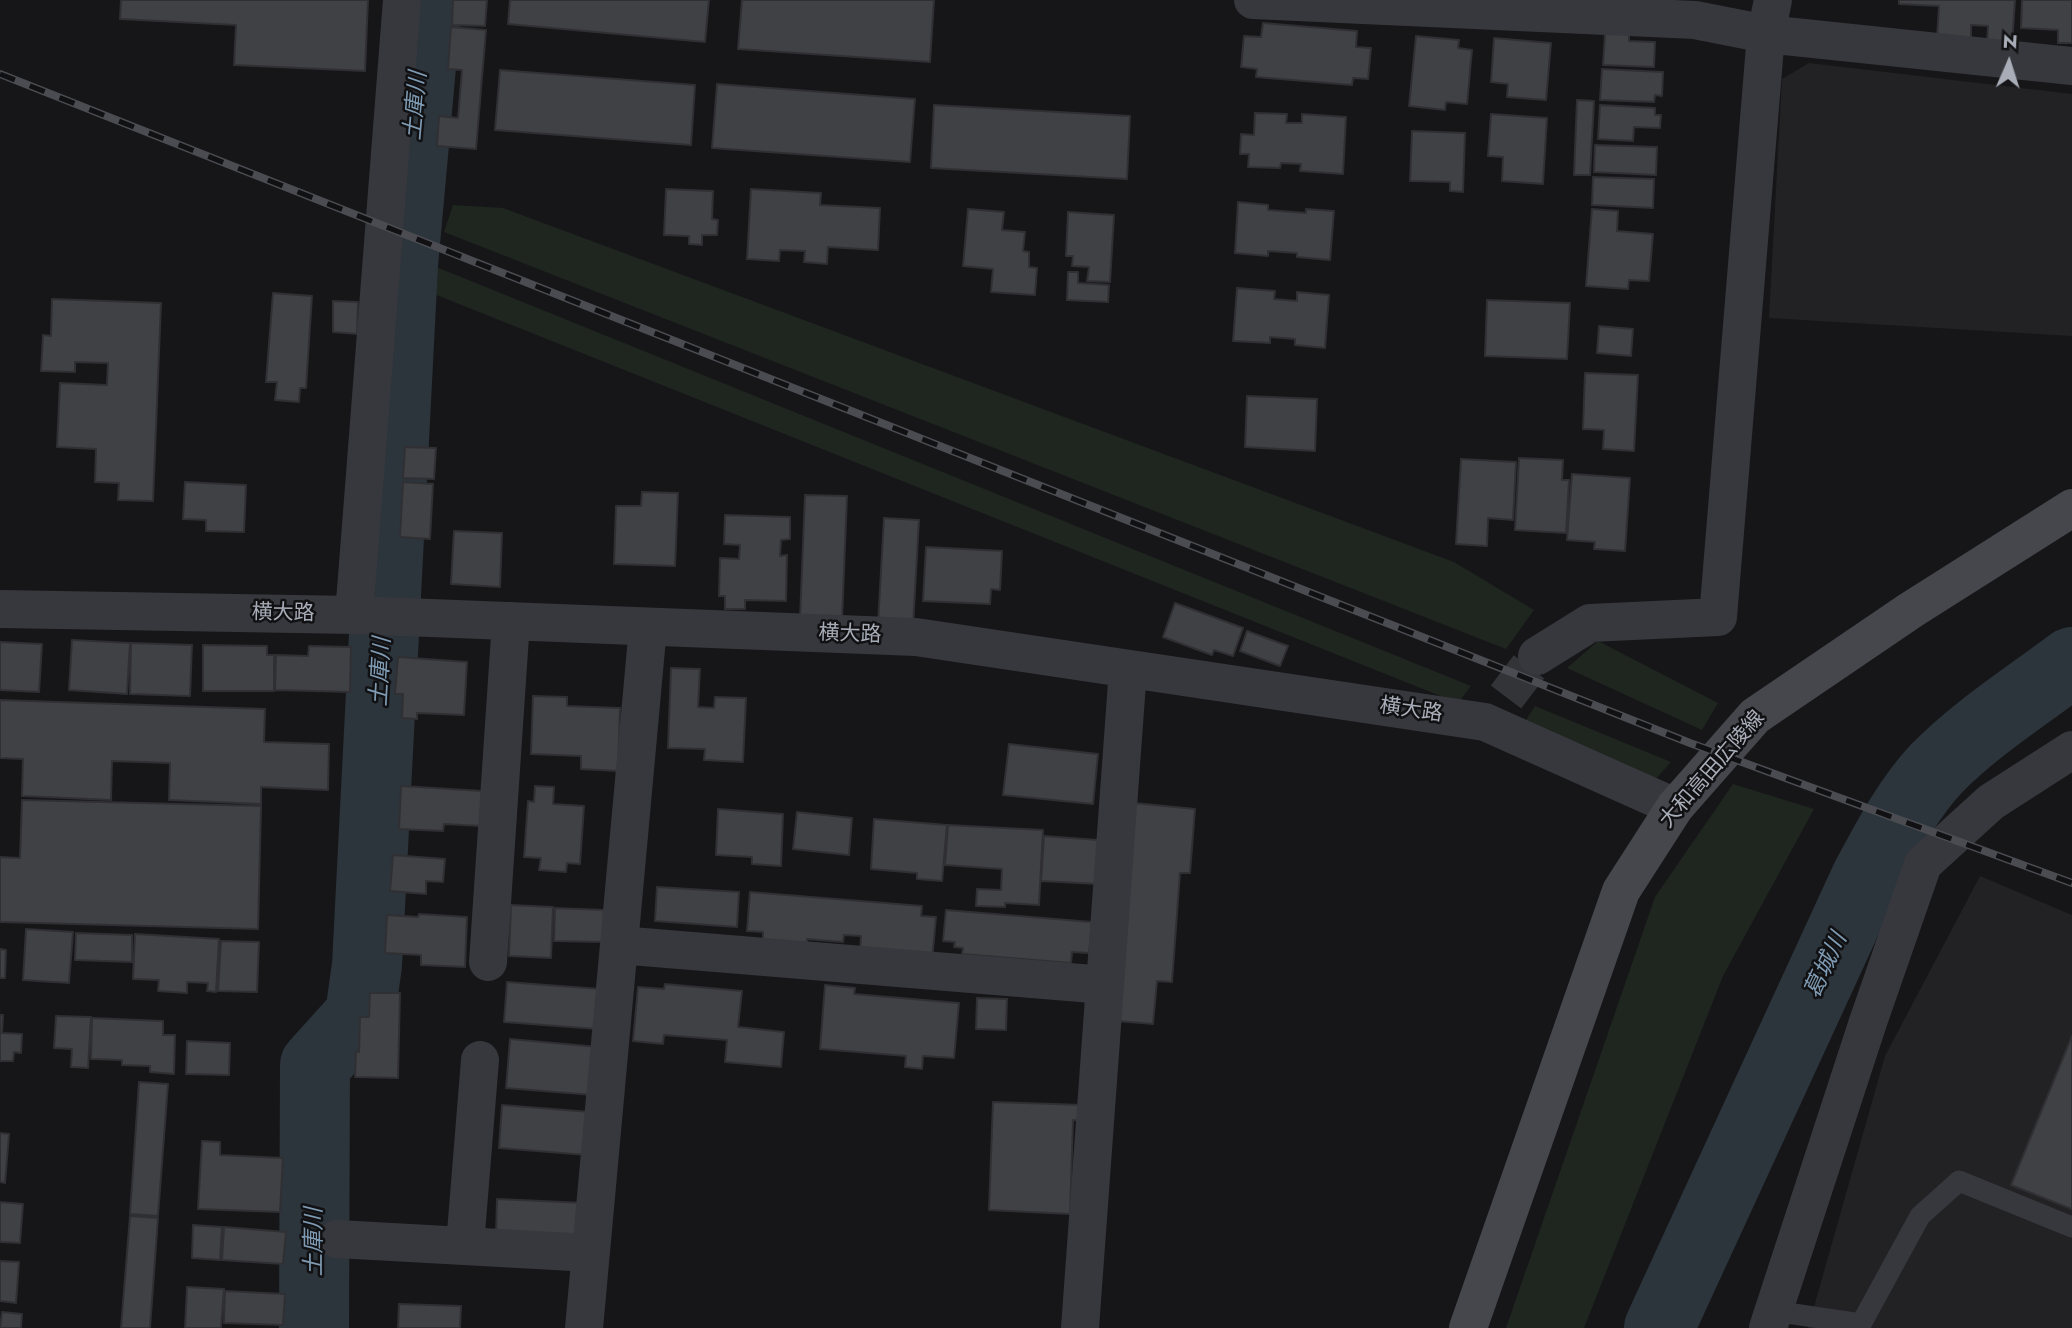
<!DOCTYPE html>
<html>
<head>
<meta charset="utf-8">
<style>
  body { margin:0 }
  #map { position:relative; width:2072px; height:1328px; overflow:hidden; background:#161618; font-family:Jost,sans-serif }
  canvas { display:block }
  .north { position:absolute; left:1974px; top:28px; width:70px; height:70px; -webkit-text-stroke:5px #111113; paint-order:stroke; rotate:3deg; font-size:19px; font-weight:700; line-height:28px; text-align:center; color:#a8adb8 }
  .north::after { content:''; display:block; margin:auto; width:24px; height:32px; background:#a8adb8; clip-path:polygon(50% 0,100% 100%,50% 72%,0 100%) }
</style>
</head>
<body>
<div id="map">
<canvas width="2072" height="1328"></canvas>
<div class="north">N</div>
</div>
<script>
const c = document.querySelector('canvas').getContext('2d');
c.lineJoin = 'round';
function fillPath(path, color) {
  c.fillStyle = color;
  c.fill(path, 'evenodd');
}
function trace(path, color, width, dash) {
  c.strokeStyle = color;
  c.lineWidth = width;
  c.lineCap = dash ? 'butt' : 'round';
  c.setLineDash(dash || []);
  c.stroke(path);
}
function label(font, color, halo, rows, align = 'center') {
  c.font = font + ' Jost,"Noto Sans JP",sans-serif';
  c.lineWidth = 5;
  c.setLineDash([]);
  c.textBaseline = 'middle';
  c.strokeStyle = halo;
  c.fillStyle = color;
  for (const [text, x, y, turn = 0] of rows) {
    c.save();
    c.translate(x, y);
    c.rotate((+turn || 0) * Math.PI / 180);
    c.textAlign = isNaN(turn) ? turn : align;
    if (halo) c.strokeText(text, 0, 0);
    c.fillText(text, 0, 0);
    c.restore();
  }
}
const built = new Path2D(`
  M1809,63L2072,94V336L1769,318L1782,79Z
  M1980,876L2072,915V1328H1808L1885,1056Z`);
const green = new Path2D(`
  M453,205L503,208L1454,562L1534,610L1506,649L444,232Z
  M424,262L1471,686L1458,703L419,288Z
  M1598,641L1718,703L1702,730L1567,668Z
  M1535,706L1671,762L1654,781L1522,726Z
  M1733,784L1814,809L1723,976L1584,1328H1506L1655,897Z`);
const river = new Path2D(`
  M314,1328L315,1065L360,1015L367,965L403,265L427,0
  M1659,1328L1866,878C1886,841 1907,800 1936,769C1976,728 2027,696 2072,662`);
const building = new Path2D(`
  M121,0H368L365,71L234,65L236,25L120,19Z
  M453,0H487L485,26L452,25Z
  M510,0H709L705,42L508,24Z
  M742,0H934L930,62L738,49Z
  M1899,0H2015L2012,45L1987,44L1988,26L1971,25V40L1937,38L1939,6L1899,4Z
  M2022,0H2072V43H2058V30L2021,28Z
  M1263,23L1357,31L1356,47L1371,48L1368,79L1353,78L1352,85L1256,77L1257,69L1241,67L1244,36L1261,37Z
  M451,27L486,30L476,149L437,146L439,116L458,118L462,70L448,69Z
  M1605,34H1629V41L1655,42L1654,67L1603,65Z
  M1416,36L1459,40L1458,48L1472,50L1467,104L1446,102L1445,110L1409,106Z
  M1494,38L1551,43L1546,100L1507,97L1508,84L1491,82Z
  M1602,69L1663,72L1662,96L1655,95L1654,102L1600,100Z
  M500,70L695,85L691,145L495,130Z
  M717,84L915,99L910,162L712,148Z
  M1577,100L1594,101L1590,175H1574Z
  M934,105L1130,116L1127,179L931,168Z
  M1600,105L1655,108V115H1661L1660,128L1634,127L1633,141L1598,139Z
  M1255,113L1287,114L1286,123H1302V114L1346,117L1343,174L1300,171L1301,164L1281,163L1280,168L1248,167L1249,154H1240L1241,134L1254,135Z
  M1491,114L1547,118L1543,184L1502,181L1503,157L1488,156Z
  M1412,131L1465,133L1463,192L1450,191V182L1410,181Z
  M1595,145L1657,147L1656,175L1594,172Z
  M1593,177L1654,179L1653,208L1592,205Z
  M666,189L713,191L712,219L718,220L717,235H702V245L689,244V236L664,235Z
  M751,189L821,193L820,205L880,208L878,250L828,247L827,264L804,262L805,251L780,250L779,261L747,259Z
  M1238,202L1268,205V210L1306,213V209L1334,211L1330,260L1297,257V253L1268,251V256L1235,253Z
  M968,209L1004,212L1002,230L1025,232L1023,251L1029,252V267L1037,268L1035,295L991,292L993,269L963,266Z
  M1592,209L1618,211L1617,231L1653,234L1649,281L1629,280L1628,289L1586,286Z
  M1068,212L1114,215L1110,282L1087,281L1089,267L1072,266L1073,256H1066Z
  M1068,272H1078V283L1109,285L1108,302L1067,300Z
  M1237,288L1275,291L1274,299L1297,301V292L1329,295L1325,348L1295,345V339L1270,337V343L1233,341Z
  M273,293L312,296L306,388H300L299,402L275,400L277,382H266Z
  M52,299L161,303L153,501L118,500L119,483L95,482L96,449L57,447L60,383L107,385L108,363L75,362V372L41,371L43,335L51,336Z
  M1487,300L1570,303L1567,359L1485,356Z
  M333,301L358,302L357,334L333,332Z
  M1599,326L1633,329L1631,356L1597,353Z
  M1585,373L1638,375L1634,451L1603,449L1604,430L1583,429Z
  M1247,396L1317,399L1315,451L1245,447Z
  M405,447L436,448L434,479L403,478Z
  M1519,458L1563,460L1562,480H1569L1566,533L1515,530Z
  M1461,459L1516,462L1513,520L1488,518L1487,546L1456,544Z
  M1572,474L1630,478L1625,551L1594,549L1595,542L1567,540Z
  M185,482L246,485L244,532L206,531V520L183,519Z
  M403,482L433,484L430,539L400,537Z
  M642,492L678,493L675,566L614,564L616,506H641Z
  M805,495L847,496L842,620L800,619Z
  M725,515L790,517V539L781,540L780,556L787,555L786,601L745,600V609H725V596H719L720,558L739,559L740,545L724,544Z
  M884,518L919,520L913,626L878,624Z
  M454,531L502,533L500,587L451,584Z
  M926,547L1002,551L1000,590L991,589L990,604L923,601Z
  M1175,603L1243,628L1233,656L1214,650L1212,655L1163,637Z
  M1247,631L1288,646L1280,666L1240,651Z
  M72,640L130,643L127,694L69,690Z
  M0,642L42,644L39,692L0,690Z
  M131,643L192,645L190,696L130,694Z
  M203,645L267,646V655H274V691H203Z
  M309,646L351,647L350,692L275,690L276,655L308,656Z
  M398,657L467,662L464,715L417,713V719L402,718L403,694H395Z
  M671,668L700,669L698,707L714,708L715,697L746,698L743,762L704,760L705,749L668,748Z
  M533,696L567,697V706L620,708L618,771L581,769V756L531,754Z
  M0,700L265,709L264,742L329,744L328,790L261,787V804L169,800L170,763L112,761L111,800L22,796L23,759L0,758Z
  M1009,744L1098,754L1093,804L1003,795Z
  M401,786L482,791L481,826L444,824L443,831L399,829Z
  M535,786L554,787L553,804L584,806L580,864L567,863L566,872L539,870L541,858L524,857L528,801L534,802Z
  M22,800L261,806L258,929L0,922V857L20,858Z
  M1134,803L1195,809L1190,873H1180L1172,982L1157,981L1153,1024L1117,1021Z
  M718,809L783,814L781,866L752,864V857L716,855Z
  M797,812L852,818L849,855L793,849Z
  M874,819L947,825L942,881L917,879V873L871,869Z
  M948,825L1043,830L1039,905L1005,903V907L976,906L977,889L1001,890L1002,869L945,865Z
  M1044,836L1098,840L1097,884L1041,881Z
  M393,855L445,859L443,882L426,881V894L390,891Z
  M657,887L739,892L737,927L655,921Z
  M750,892L922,906L921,916L936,917L932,961L860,950L861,936L844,935L843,942L807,939V942L763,944V932L747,931Z
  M511,905L553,907L551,958L509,956Z
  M555,908L604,910L603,942L554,941Z
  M946,910L1092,922L1089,953L1072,952L1071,963L962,954L963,948L954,947L955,942L943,941Z
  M419,914L467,917L465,967L421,965V955L385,953L387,915L418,917Z
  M26,929L73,932L69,983L23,980Z
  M76,933L132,935V962L75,960Z
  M135,934L219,939L216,992L207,991L208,983L187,982V993L158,991L159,980L133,979Z
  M221,941L259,942L257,992L218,991Z
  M0,949L6,950L5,978H0Z
  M507,982L600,989L597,1029L504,1022Z
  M665,984L742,991L738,1027L784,1032L781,1067L725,1062L727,1040L664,1035L663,1044L633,1041L638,987L664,989Z
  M825,985L855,988L854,994L959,1003L954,1058L923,1056L922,1069L905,1067L906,1056L820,1049Z
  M370,993H400L398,1078L355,1077L356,1051L359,1052L360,1017H369Z
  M977,998L1007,999L1006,1030L976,1029Z
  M0,1015H3L2,1033L22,1034L21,1053L14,1052L13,1061H0Z
  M56,1016L91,1017L88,1068L71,1067L72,1049L54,1048Z
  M92,1018L163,1021V1035H175L174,1074L150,1072V1066L122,1065V1060L91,1059Z
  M2072,1036V1209L2011,1185Z
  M510,1039L598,1047L593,1095L506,1088Z
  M187,1041L230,1043L229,1075L186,1074Z
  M139,1082L168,1084L158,1216L130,1214Z
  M993,1102L1083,1105L1082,1121L1073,1120L1070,1214L989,1210Z
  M502,1105L590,1112L587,1155L499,1148Z
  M0,1133L9,1134L5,1183L0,1182Z
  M202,1141L220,1142V1155L283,1158L280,1212L198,1209Z
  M497,1199L586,1203L584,1238L496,1234Z
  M0,1202L23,1204L20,1243L0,1242Z
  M130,1216L158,1218L150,1328H121Z
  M193,1225L222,1227L220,1260L192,1258Z
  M224,1227L286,1232L283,1264L222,1260Z
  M0,1261L19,1262L16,1303L0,1301Z
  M187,1287L224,1289L221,1328H185Z
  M225,1291L285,1294L283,1325L224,1323Z
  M399,1304L461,1306L460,1328H398Z
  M2,1312L22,1314L21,1328H0Z`);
const streetTunnel = new Path2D(`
  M1506,697L1537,656`);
const lane = new Path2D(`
  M1773,1311L1861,1324L1920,1216L1959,1181L2072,1227`);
const street = new Path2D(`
  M1253,0L1695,20L1766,34L2072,66
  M0,609L354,615L916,637L1485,722L1675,807
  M354,615L402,0
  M1537,656L1590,623L1718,617L1766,34L1773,0
  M619,945L1105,985
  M488,962L511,621
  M337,1239L591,1253
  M465,1245L480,1060
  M584,1328L648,627
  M1080,1328L1128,669
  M1768,1328L1868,1022L1923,864L1991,802L2072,750`);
const secondary = new Path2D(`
  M1468,1328L1621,891L1675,807L1755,716L1911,610L2072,508`);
const rail = new Path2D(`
  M0,74L1690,743L2072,883`);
const streetNames = [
  ["横大路",283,614,1],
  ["横大路",850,635,2],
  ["横大路",1411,711,8],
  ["大和高田広陵線",1713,770,-49]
];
const waterNames = [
  ["土庫川",417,106,-85],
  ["土庫川",382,672,-87],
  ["葛城川",1827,966,-65],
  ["土庫川",315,1242,-90]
];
fillPath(built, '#222225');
fillPath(green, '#1e261f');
trace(river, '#2c353c', 70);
fillPath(building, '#404145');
trace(building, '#303034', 2);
trace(streetTunnel, '#333438', 38, [38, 19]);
trace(lane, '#37383d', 21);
trace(street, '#37383d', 38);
trace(secondary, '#45474d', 38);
trace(rail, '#4a4c52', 8);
trace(rail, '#111113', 5, [16]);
label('21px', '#a8adb8', '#111113', streetNames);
label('italic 23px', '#7f9bb3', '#111113', waterNames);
</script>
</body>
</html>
